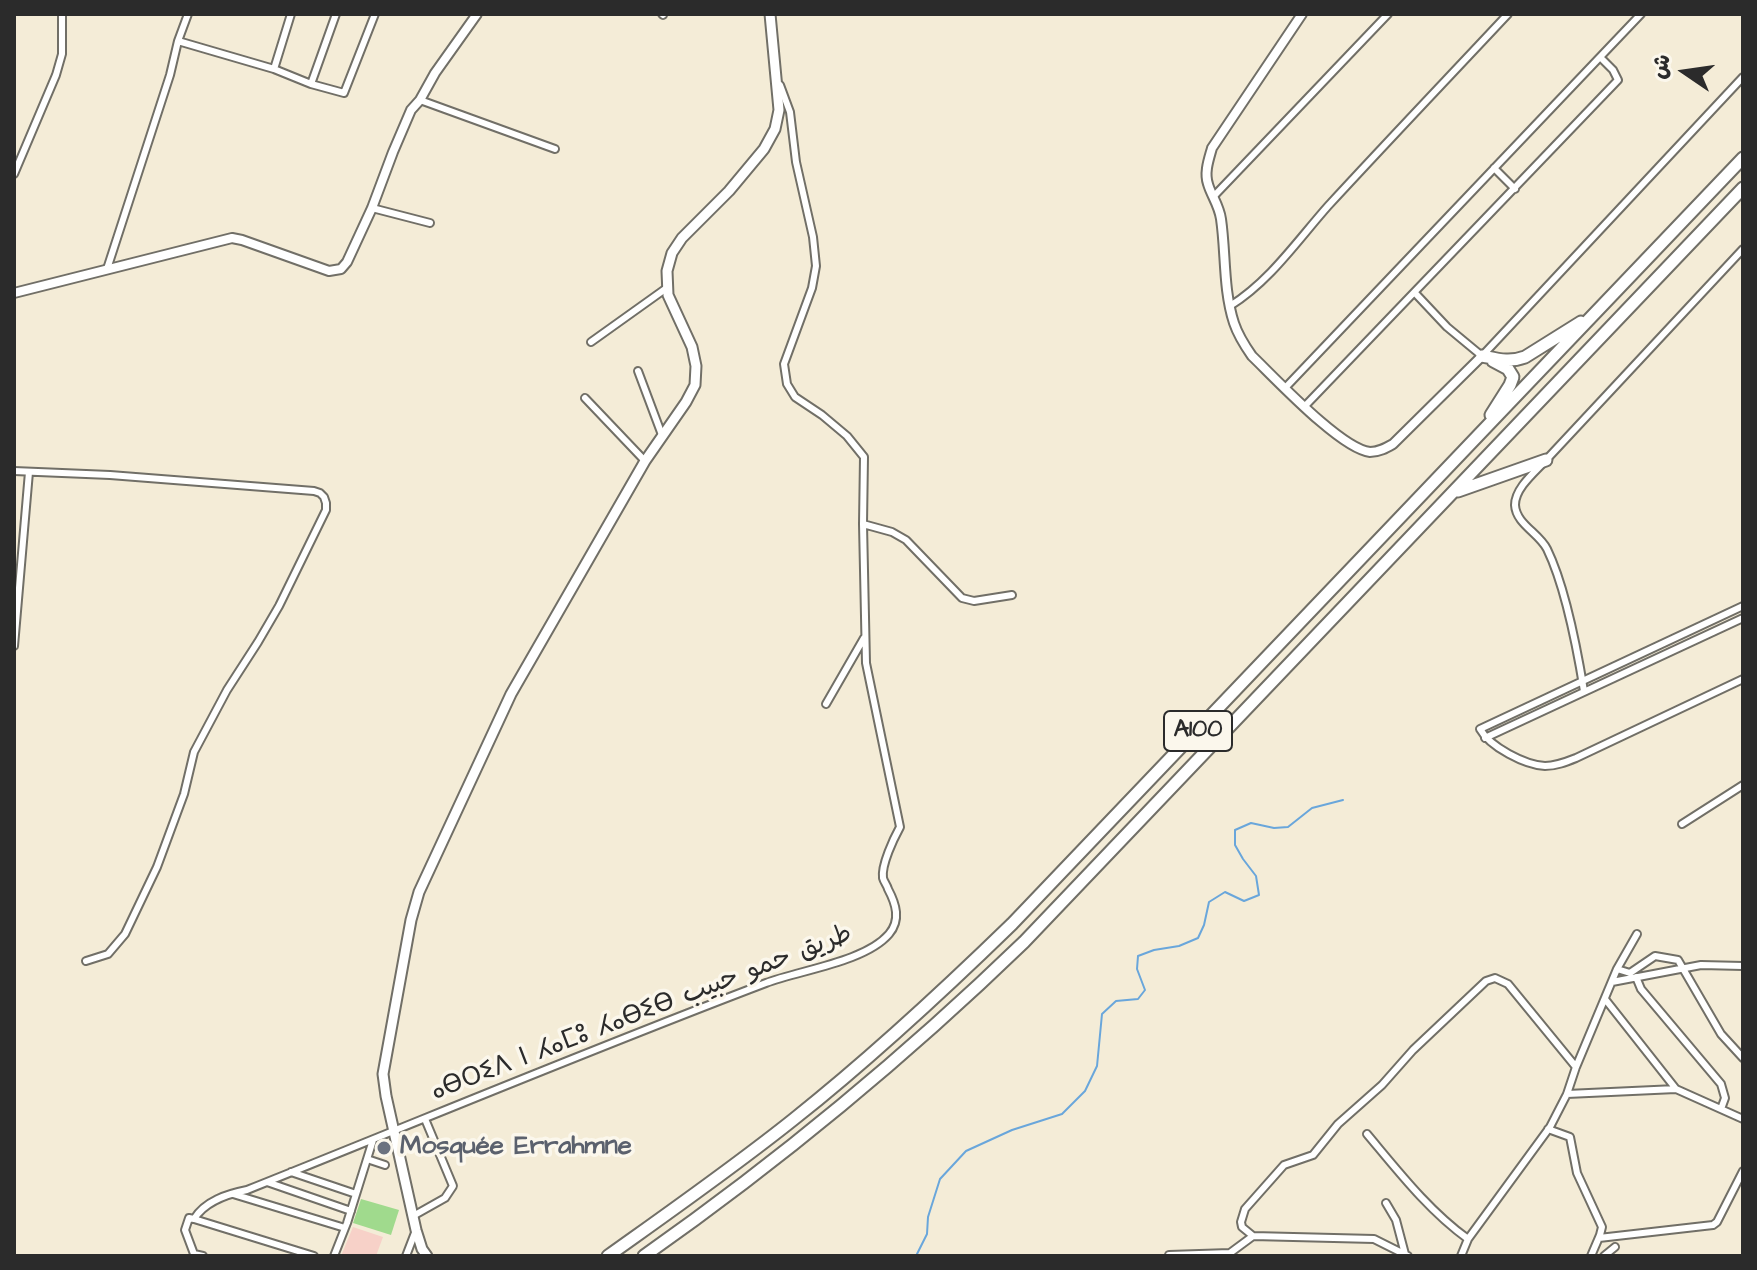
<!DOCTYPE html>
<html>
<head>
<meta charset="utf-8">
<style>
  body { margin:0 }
  #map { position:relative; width:1757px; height:1270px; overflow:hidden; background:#f4ecd7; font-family:"Architects Daughter","Playpen Sans Arabic",sans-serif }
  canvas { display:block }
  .frame { position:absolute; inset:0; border:16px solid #2b2b2b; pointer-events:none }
  .north { position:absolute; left:1645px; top:32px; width:80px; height:80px; -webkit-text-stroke:6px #fbf7ec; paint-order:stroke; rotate:283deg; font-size:22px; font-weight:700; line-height:32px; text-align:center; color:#2b2b2b }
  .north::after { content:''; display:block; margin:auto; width:28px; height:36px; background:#2b2b2b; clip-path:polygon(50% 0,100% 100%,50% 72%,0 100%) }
</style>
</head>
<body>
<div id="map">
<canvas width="1757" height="1270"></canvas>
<div class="frame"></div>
<div class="north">ش</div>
</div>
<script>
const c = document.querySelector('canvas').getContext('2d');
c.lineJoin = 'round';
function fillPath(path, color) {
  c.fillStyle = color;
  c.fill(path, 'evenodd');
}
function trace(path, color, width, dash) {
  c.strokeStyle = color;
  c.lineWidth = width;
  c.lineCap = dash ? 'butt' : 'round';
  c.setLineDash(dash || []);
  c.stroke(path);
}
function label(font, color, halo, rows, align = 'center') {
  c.font = font + ' "Architects Daughter","Playpen Sans Arabic","Noto Sans Tifinagh",sans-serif';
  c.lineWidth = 7;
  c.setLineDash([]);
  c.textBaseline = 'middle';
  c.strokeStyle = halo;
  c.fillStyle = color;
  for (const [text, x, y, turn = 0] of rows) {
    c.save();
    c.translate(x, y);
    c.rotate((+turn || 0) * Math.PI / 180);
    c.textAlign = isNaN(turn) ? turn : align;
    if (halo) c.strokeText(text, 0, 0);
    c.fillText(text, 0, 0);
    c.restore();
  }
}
const built = new Path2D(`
  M353,1227L383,1237L376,1256H341Z`);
const green = new Path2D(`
  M361,1199L399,1210L391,1235L353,1223Z`);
const stream = new Path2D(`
  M916,1256L927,1234L928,1217L940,1179L966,1151L1012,1130L1062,1114L1085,1091L1097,1066L1102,1014L1116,1001L1138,999L1145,990L1137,969L1138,956L1154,950L1179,946L1198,938L1204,925L1209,902L1225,892L1244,901L1259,895L1256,876L1243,859L1235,845V830L1251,823L1274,828L1288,827L1312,808L1343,800`);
const minor = new Path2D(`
  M662,14L663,15
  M178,41L274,69L311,84L344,93L375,14
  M274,69L291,14
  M311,84L336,14
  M420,100L555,149
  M1494,168L1515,189
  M14,174L56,75L62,54V14
  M1214,196L1388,14
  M372,208L430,223
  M107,269L170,75L178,41L188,14
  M1415,293L1447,327L1482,356L1743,77
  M1230,306C1270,281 1297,241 1328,206C1387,142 1448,78 1508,14
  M591,342L668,287
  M638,371L662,435
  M1285,388L1641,14
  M585,398L645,461
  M1305,406L1618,80L1613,70L1600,57
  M14,471L110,475L314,491L320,493L324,497L326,503V510L279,606L258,642L227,690L194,752L184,794L157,867L125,934L108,954L86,961
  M863,524L892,532L906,540L962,598L974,601L1012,595
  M1743,606L1480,729C1490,747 1525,765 1545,766C1556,766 1566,762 1576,758L1743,679
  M14,646L29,472
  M1584,691C1577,648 1566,588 1547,549C1539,533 1516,524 1515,505C1515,488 1535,472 1546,460L1743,249
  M826,704L864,638
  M1485,738L1743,618
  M1682,824L1743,785
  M1617,969L1630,973L1655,956L1678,960L1721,1034L1743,1058
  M1636,977L1641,989L1721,1084L1725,1098L1721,1109
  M1612,982L1701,965L1743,966
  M1605,999L1676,1089
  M1567,1094L1676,1089L1743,1119
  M1548,1129L1570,1137L1577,1173L1602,1227L1600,1235L1591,1256
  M1367,1134C1398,1171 1429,1211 1468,1239
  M367,1159L385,1165
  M291,1172L356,1194
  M267,1182L351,1211
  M233,1194L345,1228
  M1386,1203L1396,1220L1405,1254
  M413,1216L445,1198L453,1186L425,1119
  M194,1219L314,1256
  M1253,1236L1242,1227L1241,1222L1245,1209L1284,1165L1313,1155L1338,1124L1382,1085L1413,1050L1486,981L1495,978L1508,984L1576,1067
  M1599,1238L1713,1225L1717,1222L1743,1171
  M1169,1255L1230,1253L1253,1236L1374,1239L1408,1256
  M203,1256L194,1254L185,1230L189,1218L194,1219C205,1201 227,1194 247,1190C420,1121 592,1049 766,983C800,970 865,962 889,934C901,920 896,904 888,889C887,885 884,882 883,878C881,865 894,838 900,827L866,663L863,524L864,457L847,436L822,415L795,397L787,384L784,364L812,288L816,266L813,237L796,162L790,112L780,85
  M334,1256L347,1223L373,1140
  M406,1256L416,1230
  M1461,1256L1468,1239L1550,1127L1567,1094L1576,1067L1617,969L1637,934
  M1604,1256L1615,1247`);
const tertiary = new Path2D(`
  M1302,14L1212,148C1209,159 1204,172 1208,184C1211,195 1219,205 1221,219C1226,253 1223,289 1234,323C1238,335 1245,346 1252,356C1275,378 1341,449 1370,452C1379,452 1386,448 1393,444L1482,356
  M14,293L232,238L242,240L329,271L341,269L347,262L372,208L393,152L411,110L420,100L435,73L477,14`);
const secondary = new Path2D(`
  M427,1256L422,1249L416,1230L386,1096L383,1074L411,920L419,892L511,694L645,461L686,402L695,385L696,366L692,347L668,295L667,271L672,253L682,238L729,191L764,149L775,129L779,110L770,14`);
const motorway = new Path2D(`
  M1482,356C1497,359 1509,363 1525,357L1581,322
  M1491,415L1510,385L1513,377L1508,369L1493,361
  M1458,491L1546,460
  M608,1256C671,1211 734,1167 794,1119C871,1058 942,992 1012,924L1743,158
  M644,1256C779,1161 905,1057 1024,942L1743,188`);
const markers = [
  [384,1148,8,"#6b7280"]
];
const shields = [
  [1198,731,68]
];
const shieldNames = [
  ["A100",1198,731]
];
const streetNames = [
  ["ⴰⴱⵔⵉⴷ ⵏ ⵃⴰⵎⵓ ⵃⴰⴱⵉⴱ طريق حمو حبيب",642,1014,-21]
];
const worshipNames = [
  ["Mosquée Errahmne",400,1148]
];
fillPath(built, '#f7d1c8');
fillPath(green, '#a0da8d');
trace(stream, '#69a6db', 2);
trace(minor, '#716f67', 10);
trace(tertiary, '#716f67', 12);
trace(secondary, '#716f67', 13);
trace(motorway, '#716f67', 15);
trace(minor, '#fff', 6);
trace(tertiary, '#fff', 8);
trace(secondary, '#fff', 9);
trace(motorway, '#fff', 11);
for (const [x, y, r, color] of markers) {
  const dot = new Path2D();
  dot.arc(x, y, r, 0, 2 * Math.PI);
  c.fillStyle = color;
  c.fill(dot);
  trace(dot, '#fbf7ec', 3);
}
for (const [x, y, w] of shields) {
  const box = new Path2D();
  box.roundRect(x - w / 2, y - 20, w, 40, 6);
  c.fillStyle = '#fbf7ec';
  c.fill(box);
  trace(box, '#2b2b2b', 2);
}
label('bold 24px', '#2b2b2b', null, shieldNames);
label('26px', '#2b2b2b', '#fbf7ec', streetNames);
label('bold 26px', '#5b616d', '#fbf7ec', worshipNames, 'left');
</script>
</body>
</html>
